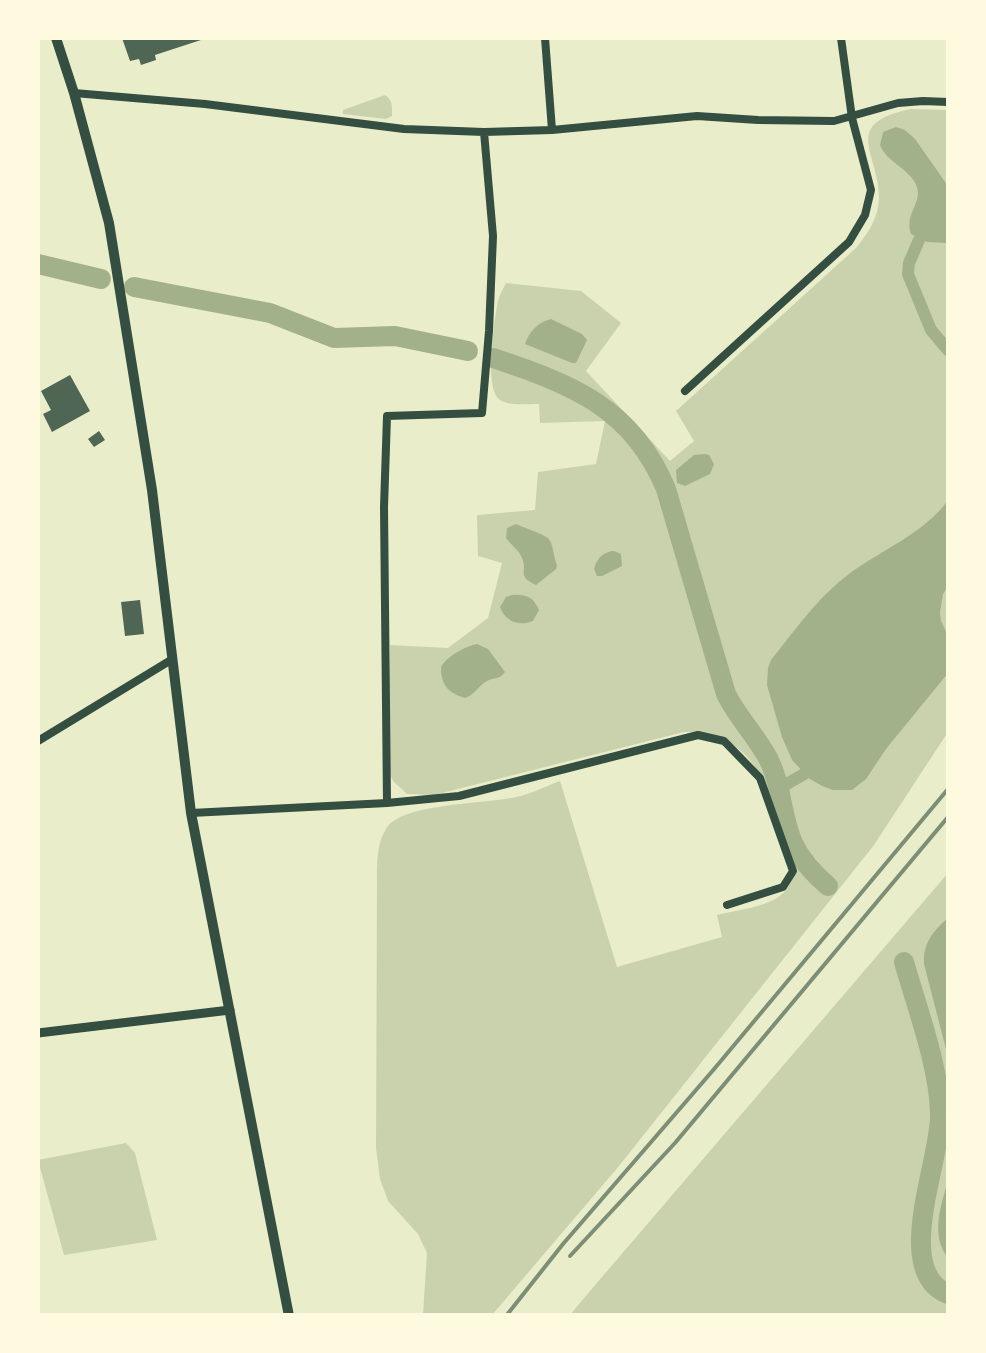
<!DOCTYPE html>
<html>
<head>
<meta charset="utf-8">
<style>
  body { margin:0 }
  #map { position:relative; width:986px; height:1353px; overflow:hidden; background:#e9edc9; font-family:"IBM Plex Serif",serif }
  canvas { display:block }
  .frame { position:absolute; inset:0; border:40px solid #fefae0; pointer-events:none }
</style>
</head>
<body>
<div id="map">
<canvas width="986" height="1353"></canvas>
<div class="frame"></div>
</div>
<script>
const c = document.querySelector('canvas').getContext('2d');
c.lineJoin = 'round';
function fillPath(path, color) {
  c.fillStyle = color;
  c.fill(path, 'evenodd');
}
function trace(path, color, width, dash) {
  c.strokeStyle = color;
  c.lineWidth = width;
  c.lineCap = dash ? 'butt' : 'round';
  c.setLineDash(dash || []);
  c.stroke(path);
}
const green = new Path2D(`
  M385,95C393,100 392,107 392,116L386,119L343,114V110Z
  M911,109L948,110V732L874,845L619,1166L492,1315H423L427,1253L418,1234L388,1201L380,1179L376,1148L377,879C377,861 377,841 388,826C407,803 486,804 516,797C531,794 546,786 560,781L617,967L722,937L717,915C748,907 793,907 794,867C773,807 763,730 684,732L434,795L407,794L393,781L389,771L390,645L448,648L488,618L502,563L478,556L477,515L535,510L538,472L596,464L605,421L540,423L539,404C527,404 510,406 500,400C484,389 494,324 497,306C498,298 502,291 506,283L581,291L621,323L586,371L670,461L694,441L676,411L856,248C868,233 878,219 879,199C880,153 839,124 911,109Z
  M948,873V1315L569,1316L596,1284Z
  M126,1143L135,1153L157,1240L64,1255L38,1160Z`);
const water = new Path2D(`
  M896,127L905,130L915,139L948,186V243L927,242L911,234C904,214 922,204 917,187C911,169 887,163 880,145L883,132Z
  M551,319L582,334L587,340L576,363H572L525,344C529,332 538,322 551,319Z
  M705,454L709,455L714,464L710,474L685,486L677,483L676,470L694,455Z
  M948,500V586L943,594L940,612L941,621L948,636V673L886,749L866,779L852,790H833L822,786L810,779L792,760L782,737L767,685L768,668L771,660C795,630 818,597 849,574C881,550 925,533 948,500Z
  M516,524C522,527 546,535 549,539C553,544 554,559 557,565L556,569L536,585C516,576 528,572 522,558C519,550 511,545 506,538L507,528Z
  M614,551L621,554L622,566L602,576H597L594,569C597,558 603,552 614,551Z
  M512,595C525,594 534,597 539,610L533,621C519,627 505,621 500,607L506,597Z
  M477,644L488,649L505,672C499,680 495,677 487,681C478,686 475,695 465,698C448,693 441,685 441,667C447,656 466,646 477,644Z
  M948,918V1057L924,964C923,943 933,931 948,918Z
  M948,1180V1258C930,1235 941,1206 948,1180Z`);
const canal = new Path2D(`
  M919,240L909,263L908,274L931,330L948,350
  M780,788L816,767`);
const river = new Path2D(`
  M38,264L101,279
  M134,287L270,313L334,338L395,336L468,351
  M493,358C571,384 632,407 666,489L726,694C738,718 757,737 769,760C783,789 781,816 793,843C801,860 814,874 828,886
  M904,962C917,1008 939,1066 940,1113C942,1159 891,1271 948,1294`);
const building = new Path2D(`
  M122,38H207L155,55L156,60L141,65L139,59L130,61Z
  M70,375L90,411L52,432L43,414L51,410L41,391Z
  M99,431L105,440L94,447L88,439Z
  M140,600L144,634L125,636L121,602Z`);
const minor = new Path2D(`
  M545,38L552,130
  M74,93L205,104L404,129L484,132L552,130L697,116L758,120L834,121L898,103L923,101L948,102
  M685,391L849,242L865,215L871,190L852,118L841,38
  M38,741L171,660
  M387,803L384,507L387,416L482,413L489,331L493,236L484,132
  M191,813L387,803L459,796L698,735L724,741L760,778L793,871L783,887L727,905`);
const tertiary = new Path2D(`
  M38,1033L230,1010`);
const secondary = new Path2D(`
  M56,38L74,93L109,223L152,490L191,813L289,1316`);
const rail = new Path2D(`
  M570,1256L675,1143L948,817
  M506,1316L563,1244L715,1068L948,789`);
fillPath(green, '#cad2ad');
fillPath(water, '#a3b18a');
trace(canal, '#a3b18a', 12);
trace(river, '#a3b18a', 20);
fillPath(building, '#4f6655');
trace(minor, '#344e41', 8);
trace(tertiary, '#344e41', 9);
trace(secondary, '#344e41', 10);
trace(rail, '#7c8e77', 4);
</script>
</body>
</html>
